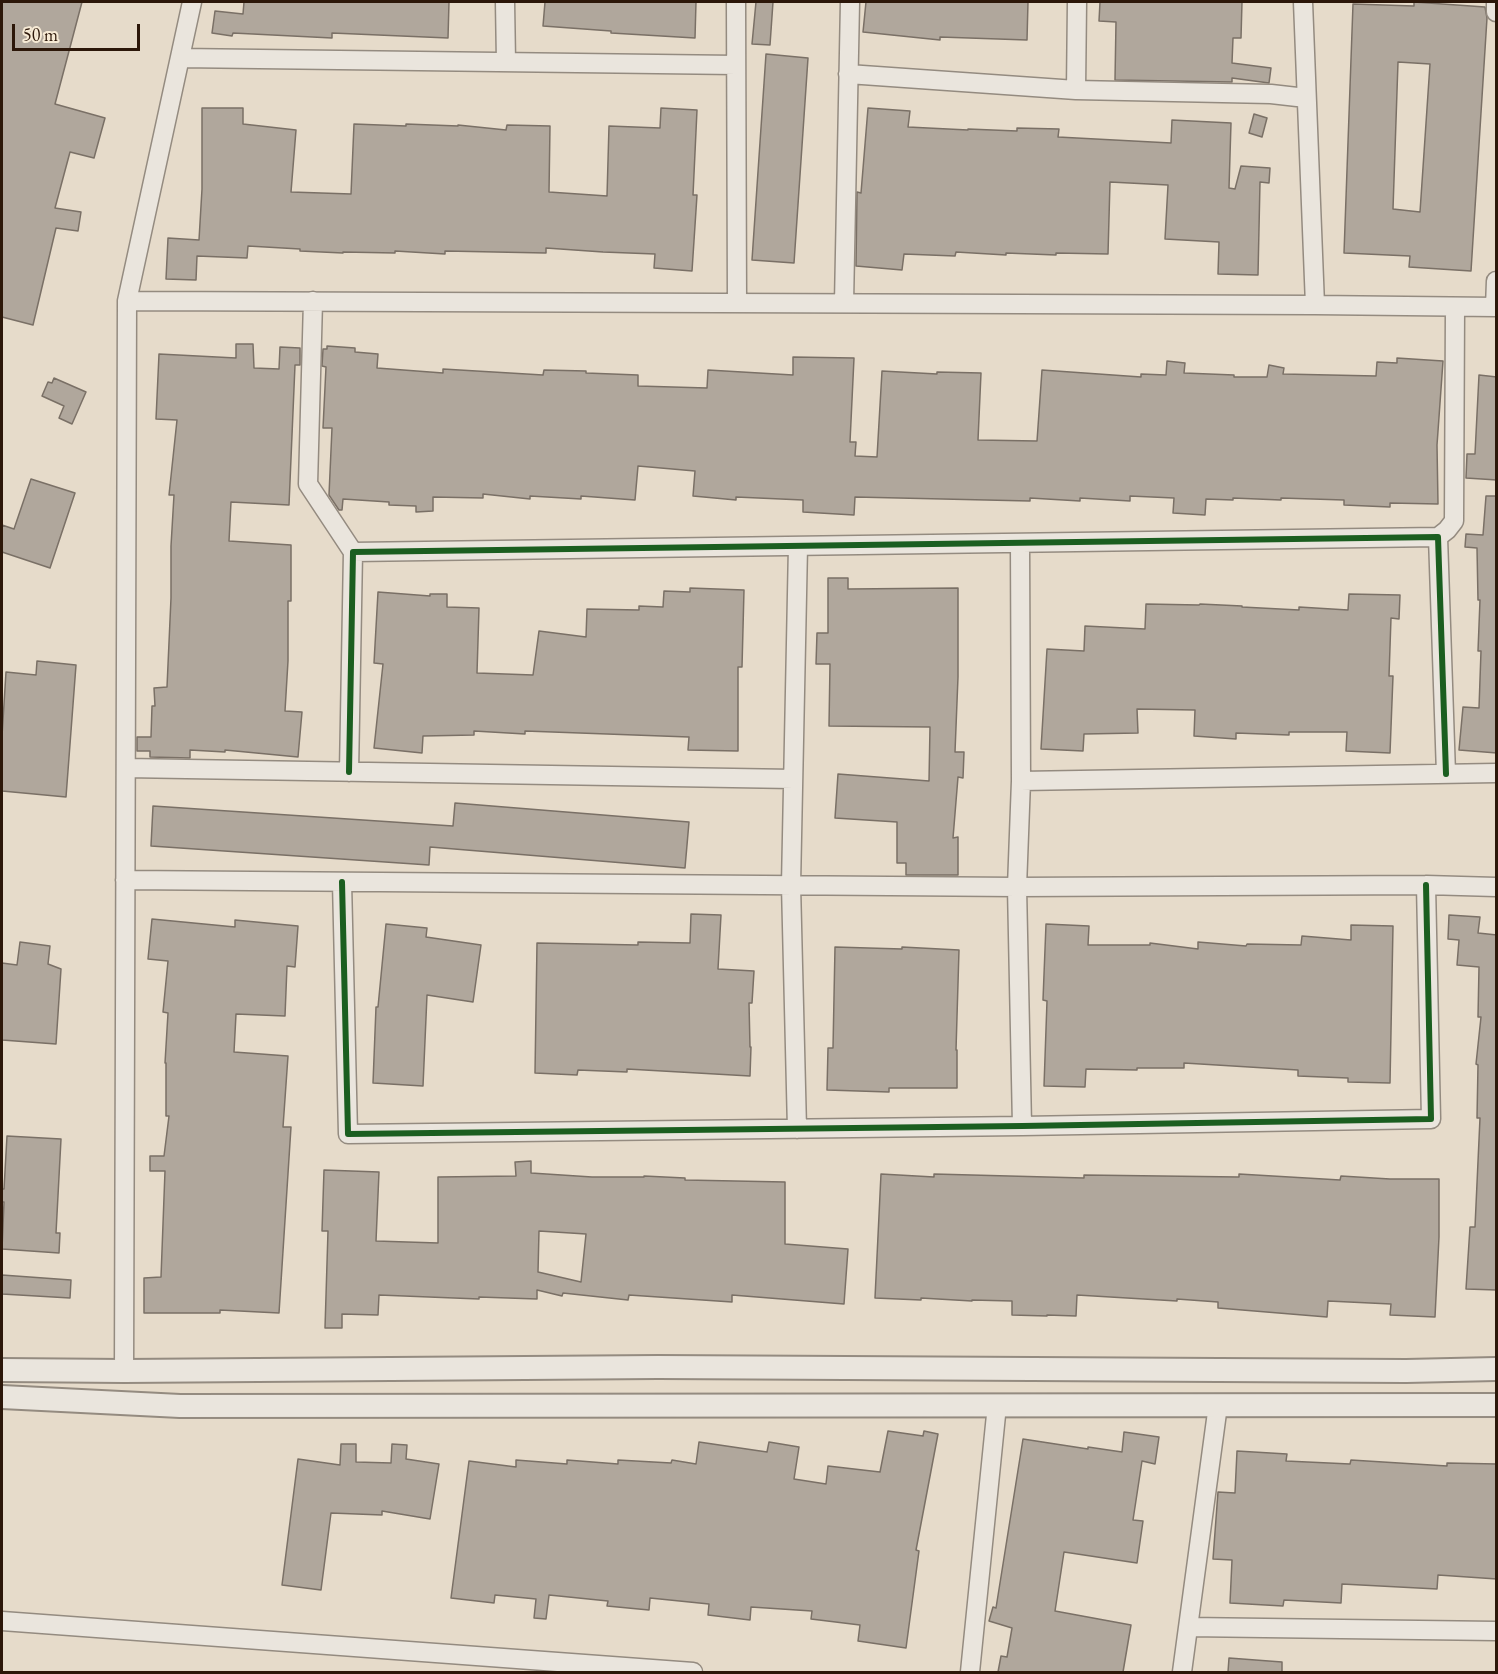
<!DOCTYPE html>
<html>
<head>
<meta charset="utf-8">
<style>
  body { margin:0 }
  #map { position:relative; width:1498px; height:1674px; overflow:hidden; background:#e6dbca; font-family:"EB Garamond",serif }
  canvas { display:block }
  .frame { position:absolute; inset:0; border:3px solid #2c1709; pointer-events:none }
  .scale { position:absolute; left:12px; top:24px; width:128px; height:27px; box-sizing:border-box; border:3px solid #2c1709; border-top:0; padding-left:8px; font-size:18px; line-height:21px; white-space:nowrap; color:#2c1709; -webkit-text-stroke:4px #f6ead5; paint-order:stroke }
</style>
</head>
<body>
<div id="map">
<canvas width="1498" height="1674"></canvas>
<div class="frame"></div>
<div class="scale">50 m</div>
</div>
<script>
const c = document.querySelector('canvas').getContext('2d');
c.lineJoin = 'round';
function fillPath(path, color) {
  c.fillStyle = color;
  c.fill(path, 'evenodd');
}
function trace(path, color, width, dash) {
  c.strokeStyle = color;
  c.lineWidth = width;
  c.lineCap = dash ? 'butt' : 'round';
  c.setLineDash(dash || []);
  c.stroke(path);
}
const building = new Path2D(`
  M2,2H82L55,104L105,118L94,158L70,152L55,208L81,212L78,231L56,228L33,325L2,317Z
  M244,2H449L448,38L332,33V38L233,33L232,36L212,33L215,11L243,14Z
  M545,2H696L695,38L611,33V31L543,26Z
  M756,2H773L770,45L752,44Z
  M866,2H1028L1027,40L940,37V40L863,32Z
  M1100,2H1242L1241,38H1233L1232,63L1271,68L1269,83L1232,78V82L1115,80L1116,22L1099,21Z
  M1414,2L1485,7L1487,18L1471,271L1409,267L1410,256L1344,253L1353,4L1414,6ZM1398,62L1430,64L1420,212L1393,209Z
  M766,54L808,58L794,263L752,260Z
  M202,108H243V124L296,130L291,192L351,194L354,124L406,126V124L458,126V125L506,130L507,125L550,126L549,192L607,196L609,126L660,128L661,108L697,110L693,195H697L692,271L654,268L655,254L603,252L546,248V253L445,251V254L395,251V253L343,252V253L300,251V249L248,246L247,258L197,256L196,280L166,279L168,238L199,240L202,189Z
  M868,108L910,111L908,127L968,130V129L1017,131V128L1059,129L1058,137L1171,143L1172,120L1231,123L1229,188L1235,189L1241,166L1270,168L1269,183L1260,182L1258,275L1218,274L1219,242L1165,239L1168,185L1110,182L1108,254L1056,253V255L1006,253V255L956,252L955,256L904,254L902,270L856,266L857,192L861,193Z
  M1254,114L1267,118L1262,137L1249,133Z
  M236,344H253L254,368L279,369L280,347L300,348V365H295L289,505L231,502L229,541L291,545V601H288V661L285,711L302,712L298,757L225,750V752L190,750V758L150,757V751H137V737H151L152,706H155L154,688L167,687L171,598V546L174,495H169L177,420L156,419L159,354L236,358Z
  M327,346L355,348V352L378,354L377,368L443,373V369L543,375L544,370L586,371V373L638,375V386L707,388L708,370L793,375V357L854,358L850,442H856L855,456L877,457L882,371L937,374V372L981,373L978,440L1037,441L1042,370L1141,377V374L1166,375L1167,361L1185,363L1184,373L1234,375V377H1267L1269,365L1284,368L1283,374L1376,376L1377,362L1397,363V358L1443,361L1437,445L1438,504L1390,503V507L1344,505V500L1281,498V500L1233,498V500L1206,499L1205,515L1173,513L1174,498L1130,496V501L1080,498V501L1030,498V501L855,497L854,515L803,512V500L736,497V500L693,496L695,471L638,466L635,500L581,496V499L530,496V499L483,494V498L433,497V511L416,512V506L389,505V502L343,499L342,510H339L329,495L332,428H323L326,367L322,366L323,349H327Z
  M1479,375L1497,377V480L1466,478L1467,454H1475Z
  M54,378L86,392L72,424L59,418L64,406L42,396L48,382L52,383Z
  M31,479L75,493L50,568L2,552V525L14,529Z
  M1486,496H1497V753L1459,750L1463,707L1479,708L1481,651H1478L1480,600H1478L1477,548L1465,547L1466,534L1483,535Z
  M828,578H848V589L958,588V677L955,752H964L963,778L958,777L953,838L958,837V875H906V863H897V822L835,818L838,774L929,781L930,727L829,726L830,664H816L817,633H828Z
  M690,588L744,590L742,667H738V751L688,750L689,737L525,731V734L474,731V735L423,736L422,753L374,748L383,664L374,663L378,592L430,596V594H447V607L479,608L477,673L533,675L539,631L586,637L587,609L639,610V606L663,607L664,591L690,592Z
  M1349,594L1400,595L1399,619L1391,618L1389,676H1393L1390,753L1346,751L1347,732H1289V735L1236,733V739L1194,736L1195,710L1137,709L1138,733L1084,734L1083,751L1041,749L1047,649L1084,651L1085,626L1145,629L1146,604L1199,605L1200,604L1242,606V607L1299,610V607L1348,610Z
  M37,661L76,665L66,797L2,791V736L6,672L36,675Z
  M455,803L689,822L685,868L430,847L429,865L151,846L153,806L453,826Z
  M691,914L721,915L718,969L754,971L752,1003H749L750,1047H751L750,1076L627,1069V1072L578,1070L577,1075L535,1073L537,943L638,945V942L690,943Z
  M1449,915L1480,917L1478,933L1497,935V1290L1466,1289L1470,1227H1475L1480,1118H1477L1478,1065L1476,1064L1481,1017H1478L1479,967L1457,965L1459,940L1448,939Z
  M152,919L235,927V920L298,926L295,967L287,966L285,1016L236,1014L234,1052L288,1056L283,1127H291L279,1313L220,1310V1313H144V1278L161,1277L165,1171H150V1156H164L169,1116H166V1063H165L168,1013L163,1012L168,961L148,959Z
  M386,924L427,928L426,937L481,945L473,1002L427,995L423,1086L373,1083L376,1007H378Z
  M1046,924L1089,926L1088,945H1150V943L1198,949V942L1246,946L1247,944L1301,945L1302,936L1351,940V925L1393,926L1390,1083L1348,1082V1078L1298,1076V1070L1184,1063V1068H1137V1070L1086,1069L1085,1087L1044,1086L1047,1001L1043,1000Z
  M20,942L50,946L48,964L61,969L56,1044L2,1040V963L17,965Z
  M835,947L902,949V947L959,950L956,1050H957V1088H889V1092L827,1090L828,1048H833Z
  M7,1136L61,1139L56,1233H60L59,1253L2,1249L4,1202H2V1189H4Z
  M531,1161V1173L592,1177H644V1176L685,1178V1180L785,1182V1244L848,1249L844,1304L732,1295V1302L629,1295L628,1300L563,1293L562,1296L537,1290V1299L479,1297V1299L379,1295L378,1315L342,1314V1328H325L328,1231H322L324,1170L379,1172L376,1241L438,1243V1177L516,1176L515,1162ZM539,1231L586,1234L581,1282L538,1272Z
  M881,1174L934,1177V1174L1084,1178V1175L1239,1177V1174L1340,1180L1341,1176L1390,1179H1439V1237L1435,1317L1390,1315L1391,1304L1328,1301L1327,1317L1218,1308V1302L1177,1299V1301L1077,1295L1076,1316L1047,1315V1316L1012,1315V1301L972,1300V1301L921,1298V1300L875,1298Z
  M2,1275L71,1280L70,1298L2,1294Z
  M888,1431L923,1436L924,1431L938,1434L916,1550L919,1551L906,1648L858,1641L860,1625L811,1619L812,1611L751,1607L750,1620L708,1615L709,1604L650,1598L649,1610L607,1606L608,1601L549,1595L546,1619L534,1618L536,1599L495,1595L494,1603L451,1598L469,1461L516,1467V1460L567,1464V1460L618,1464V1460L671,1463L672,1460L696,1464L699,1442L767,1452L769,1442L799,1447L794,1479L826,1484L828,1466L880,1472Z
  M1124,1432L1159,1437L1155,1464L1142,1461L1133,1520L1143,1521L1137,1563L1064,1552L1055,1611L1131,1625L1123,1672H998L1001,1656L1007,1657L1012,1628L989,1621L993,1607L996,1608L1023,1439L1088,1449V1447L1122,1452Z
  M341,1444H356V1462L391,1463L392,1444L407,1445L406,1459L439,1464L430,1519L382,1511V1515L331,1513L321,1590L282,1585L298,1459L340,1465Z
  M1237,1451L1287,1454L1286,1461L1350,1464L1351,1460L1447,1466V1463L1497,1464V1579L1438,1575L1437,1589L1342,1584L1341,1603L1284,1600L1283,1606L1230,1603L1232,1560L1213,1559L1218,1492L1235,1493Z
  M1229,1658L1282,1662V1672H1228Z`);
const minor = new Path2D(`
  M505,2L506,62
  M736,2L737,303
  M1303,2L1315,305L1496,307
  M1496,2V12
  M180,58L736,65
  M848,74L1076,90L1077,2
  M1076,90L1271,94L1306,98
  M127,301L1315,305
  M313,301L308,484L353,552
  M844,303L850,2
  M1495,307L1496,281
  M1438,537L1447,530L1454,521L1455,307
  M1020,543L1021,781
  M126,768L793,779
  M349,772L353,552L1438,537L1446,774
  M125,880L1017,887L1426,885L1496,887
  M342,882L348,1134L1022,1126L1431,1119L1426,885
  M1022,1126L1017,887L1021,781L1496,773
  M797,1129L791,885L798,546
  M124,1371L127,301L192,2
  M2,1621L693,1672
  M1188,1627L1496,1631
  M970,1672L997,1405
  M1182,1672L1218,1405`);
const tertiary = new Path2D(`
  M2,1370L124,1371L658,1367L1406,1371L1496,1369
  M2,1397L180,1406L1496,1405`);
const cycleway = new Path2D(`
  M349,772L353,552L1438,537L1446,774
  M342,882L348,1134L1022,1126L1431,1119L1426,885`);
fillPath(building, '#b0a79c');
trace(building, '#7a7066', 1.5);
trace(minor, '#948b80', 21);
trace(tertiary, '#948b80', 26);
trace(minor, '#eae5dd', 18);
trace(tertiary, '#eae5dd', 22);
trace(cycleway, '#1b5e20', 6);
</script>
</body>
</html>
